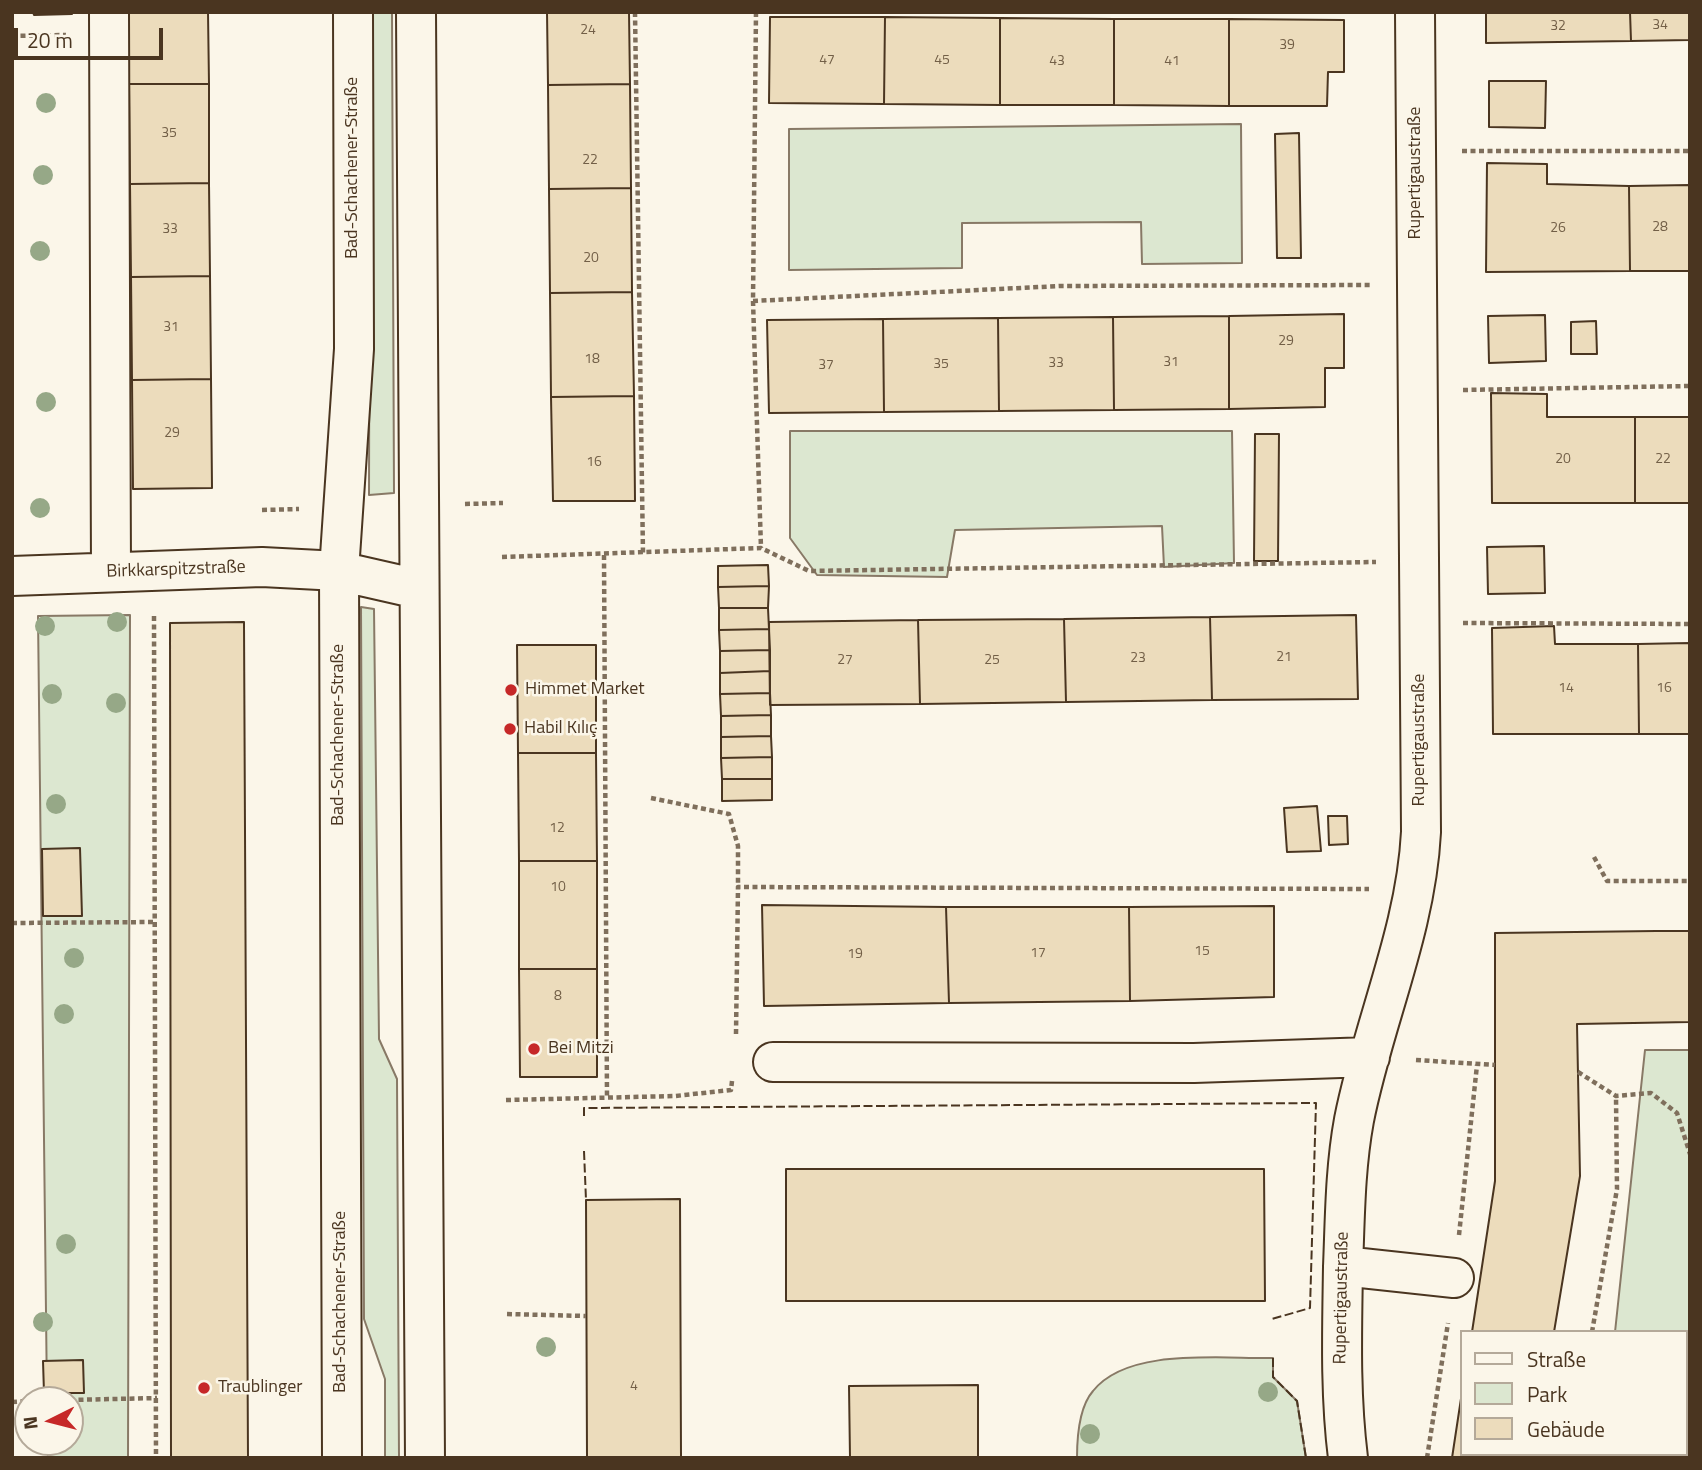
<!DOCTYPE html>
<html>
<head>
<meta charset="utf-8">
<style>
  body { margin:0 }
  #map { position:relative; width:1702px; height:1470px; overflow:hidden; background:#fbf6e9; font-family:"Titillium Web",sans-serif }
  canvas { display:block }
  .frame { position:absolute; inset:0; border:14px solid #4a3520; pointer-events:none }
  .legend { position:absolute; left:1460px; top:1330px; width:228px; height:126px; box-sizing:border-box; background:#fbf6e9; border:2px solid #b4a999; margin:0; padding:9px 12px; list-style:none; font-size:21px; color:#4a3520 }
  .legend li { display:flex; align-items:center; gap:14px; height:35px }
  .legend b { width:35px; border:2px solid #b4a999 }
  .north { position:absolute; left:14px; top:1386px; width:70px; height:70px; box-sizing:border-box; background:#fbf6e9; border:2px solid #b4a999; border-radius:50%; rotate:264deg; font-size:19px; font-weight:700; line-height:28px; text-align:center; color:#4a3520 }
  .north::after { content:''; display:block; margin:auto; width:24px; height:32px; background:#c62828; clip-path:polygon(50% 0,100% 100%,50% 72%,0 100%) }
  .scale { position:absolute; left:14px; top:28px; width:149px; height:32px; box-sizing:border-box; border:4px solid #4a3520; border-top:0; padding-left:9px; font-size:21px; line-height:24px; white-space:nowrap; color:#4a3520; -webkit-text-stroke:5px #fbf6e9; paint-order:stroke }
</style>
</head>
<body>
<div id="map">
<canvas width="1702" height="1470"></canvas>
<div class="frame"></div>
<ul class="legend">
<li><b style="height:9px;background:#fbf6e9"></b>Straße</li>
<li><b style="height:19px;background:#dce7d0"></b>Park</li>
<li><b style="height:19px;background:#ecdcbc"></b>Gebäude</li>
</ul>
<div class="north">N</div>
<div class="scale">20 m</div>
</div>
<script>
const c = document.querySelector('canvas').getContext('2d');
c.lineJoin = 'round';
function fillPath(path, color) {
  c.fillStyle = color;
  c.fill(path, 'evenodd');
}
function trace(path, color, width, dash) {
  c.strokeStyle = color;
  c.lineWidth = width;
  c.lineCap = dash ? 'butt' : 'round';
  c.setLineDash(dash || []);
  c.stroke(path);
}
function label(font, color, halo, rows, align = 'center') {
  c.font = font + ' "Titillium Web",sans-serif';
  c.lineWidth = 5;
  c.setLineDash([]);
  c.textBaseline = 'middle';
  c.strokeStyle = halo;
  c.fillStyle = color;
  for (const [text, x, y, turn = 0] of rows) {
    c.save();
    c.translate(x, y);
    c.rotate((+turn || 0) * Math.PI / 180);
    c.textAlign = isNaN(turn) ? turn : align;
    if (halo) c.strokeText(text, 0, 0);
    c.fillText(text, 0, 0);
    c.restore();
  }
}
const green = new Path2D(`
  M370,12H392L394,493L369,495Z
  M1241,124L1242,263L1142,264L1141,222L962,223V268L789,270V129Z
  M790,431H1232L1234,563L1164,567L1162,526L955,530L947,577L817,575L790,538Z
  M361,607L374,609L379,1039L397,1079L399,1458H385V1379L364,1319Z
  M130,615L128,1458H48V1442H70V1400H47L38,616Z
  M1645,1050H1690V1458H1601L1602,1454H1686V1332H1615Z
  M1273,1358V1377L1297,1401L1306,1458H1077C1077,1437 1079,1407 1093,1391C1128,1347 1221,1359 1273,1358Z`);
const building = new Path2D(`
  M33,12H72V14L34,15Z
  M129,12H208L209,84H129Z
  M547,12H629L630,84L548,85Z
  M1486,12H1630L1631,41L1486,43Z
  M1630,12H1690V40L1631,41Z
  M770,17H885L884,104L769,103Z
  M885,17L1000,18V105L884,104Z
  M1000,18L1114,19V105H1000Z
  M1114,19H1229V106L1114,105Z
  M1229,19L1344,20V72H1328L1327,106H1229Z
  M1489,81H1546L1545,128L1489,127Z
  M129,84H209V183L130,184Z
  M630,84L631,188L549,189L548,85Z
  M1299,133L1301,258H1277L1275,134Z
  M1487,163L1547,164V184L1629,186L1630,271L1486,272Z
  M209,183L210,276L131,277L130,184Z
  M1690,185V271H1630L1629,186Z
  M631,188L632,292L550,293L549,189Z
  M210,276L211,379L132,380L131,277Z
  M632,292L634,396L551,397L550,293Z
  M1344,314V368H1325V407L1229,409V316Z
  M1545,315L1546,361L1489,363L1488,316Z
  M1229,316V409L1114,410L1113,317Z
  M1113,317L1114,410L999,411L998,318Z
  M998,318L999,411L884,412L883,319Z
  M883,319L884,412L769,413L767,320Z
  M1596,321L1597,354H1571V322Z
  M211,379L212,488L133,489L132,380Z
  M1491,393L1547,394V417H1635V503H1492Z
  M634,396L635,501H553L551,397Z
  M1635,417H1690V503H1635Z
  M1255,434H1279L1278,561H1254Z
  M1544,546L1545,593L1488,594L1487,547Z
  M768,565L769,586L718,587V566Z
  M769,586L768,608H719L718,587Z
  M719,608H768L769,629L719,630Z
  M1356,615L1358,699L1212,700L1210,617Z
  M1210,617L1212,700L1066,702L1064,619Z
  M1064,619L1066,702L920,704L918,620Z
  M918,620L920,704L770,705L769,622Z
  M244,622L248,1458H171L170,623Z
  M1554,626L1555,644H1638L1639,734H1493L1492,628Z
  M769,629L770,650L720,651L719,630Z
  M1690,643V734H1639L1638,644Z
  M517,645H596V753H518Z
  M770,650V671L720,673V651Z
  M770,671V693L720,694V673Z
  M770,693L771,715L721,716L720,694Z
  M771,715V736L721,737V716Z
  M771,736L772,757L721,758V737Z
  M518,753H596L597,861H519Z
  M772,757V779H722L721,758Z
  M722,779H772V800L722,801Z
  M1317,806L1321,851L1287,852L1284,808Z
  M1328,816H1347L1348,844L1329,845Z
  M80,848L82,916H43L42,849Z
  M519,861H597V969H519Z
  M762,905L946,907L949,1003L764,1006Z
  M1274,906V997L1130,1001L1129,907Z
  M946,907H1129L1130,1001L949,1003Z
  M1656,931H1690V1022L1577,1024L1580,1176L1554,1332H1472L1495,1181V933Z
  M519,969H597V1077H520Z
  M786,1169H1264L1265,1301H786Z
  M680,1199L681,1458H587L586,1200Z
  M83,1360L84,1393H44L43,1361Z
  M978,1385V1458H850L849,1386Z
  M1462,1392V1454H1533L1532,1458H1452Z`);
const path = new Path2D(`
  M635,12L643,554
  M756,12L753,301L761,548
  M12,36L66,35
  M1462,151H1690
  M753,301L1060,286L1373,285
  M1463,390L1690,386
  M465,504L503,503
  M262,510L299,509
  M604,555L607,1098
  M502,557L761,548L809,571L1376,562
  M154,616L156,1458
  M1463,623L1690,624
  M651,798L729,814L738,846V887
  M1594,857L1607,881H1690
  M12,923L155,922
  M736,1034L738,887L1369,889
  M1416,1060L1495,1065
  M1578,1072L1616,1096L1651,1093L1677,1113L1690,1154
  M506,1100L675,1096L731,1090L732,1081
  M1459,1235L1477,1065
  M507,1314L586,1316
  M1592,1332L1617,1189L1616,1096
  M70,1400L157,1398
  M12,1402L28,1401
  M1427,1458L1448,1323
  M1571,1458V1454`);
const minor = new Path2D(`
  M109,13L111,572
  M12,576L262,567L339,571
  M773,1062L1194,1063L1370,1057
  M1343,1266L1454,1278
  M1348,1458C1340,1394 1342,1332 1343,1267C1345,1218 1345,1169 1354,1120C1373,1023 1416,931 1421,832L1415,12`);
const major = new Path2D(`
  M416,12L425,1458
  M339,571L418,589
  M342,1458L339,571L354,349L353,12`);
const fence = new Path2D(`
  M584,1116V1108L1316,1103L1310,1308L1272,1319
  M584,1151L586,1200
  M1273,1358V1377L1297,1401L1306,1458`);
const trees = [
  [46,103],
  [43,175],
  [40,251],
  [46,402],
  [40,508],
  [117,622],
  [45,626],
  [52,694],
  [116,703],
  [56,804],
  [74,958],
  [64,1014],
  [66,1244],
  [43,1322],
  [546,1347],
  [1268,1392],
  [1090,1434]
];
const markers = [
  [511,690,7,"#c62828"],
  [510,729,7,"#c62828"],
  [534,1049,7,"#c62828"],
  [204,1388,7,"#c62828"]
];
const numberNames = [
  ["34",1660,26],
  ["32",1558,27],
  ["24",588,31],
  ["39",1287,46],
  ["47",827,61],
  ["45",942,61],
  ["43",1057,62],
  ["41",1172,62],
  ["35",169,134],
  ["22",590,161],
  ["28",1660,228],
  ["26",1558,229],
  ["33",170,230],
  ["20",591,259],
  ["31",171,328],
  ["29",1286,342],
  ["18",592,360],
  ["31",1171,363],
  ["33",1056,364],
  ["35",941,365],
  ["37",826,366],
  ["29",172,434],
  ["20",1563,460],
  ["22",1663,460],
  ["16",594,463],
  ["21",1284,658],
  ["23",1138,659],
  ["27",845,661],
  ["25",992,661],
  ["14",1566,689],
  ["16",1664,689],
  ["12",557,829],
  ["10",558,888],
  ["15",1202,952],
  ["17",1038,954],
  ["19",855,955],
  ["8",558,997],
  ["4",634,1387]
];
const streetNames = [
  ["Bad-Schachener-Straße",353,168,-90],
  ["Rupertigaustraße",1416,173,-90],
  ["Birkkarspitzstraße",176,570,-2],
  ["Bad-Schachener-Straße",339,735,-90],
  ["Rupertigaustraße",1420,740,-90],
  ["Rupertigaustraße",1342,1298,-89],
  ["Bad-Schachener-Straße",341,1302,-90]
];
const poiNames = [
  ["Himmet Market",525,690],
  ["Habil Kılıç",524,729],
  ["Bei Mitzi",548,1049],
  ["Traublinger",218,1388]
];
fillPath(green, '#dce7d0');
trace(green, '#887966', 2);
fillPath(building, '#ecdcbc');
trace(building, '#4a3520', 2);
trace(minor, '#4a3520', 42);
trace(major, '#4a3520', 42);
trace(path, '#7f6f5c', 4.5, [5, 3.5]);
trace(minor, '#fbf6e9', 38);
trace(major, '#fbf6e9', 38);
trace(fence, '#4a3520', 2, [9, 3.5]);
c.fillStyle = '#96a887';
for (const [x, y] of trees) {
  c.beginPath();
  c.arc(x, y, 10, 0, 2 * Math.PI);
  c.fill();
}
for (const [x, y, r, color] of markers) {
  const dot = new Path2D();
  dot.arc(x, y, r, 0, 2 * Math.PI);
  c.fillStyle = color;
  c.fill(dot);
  trace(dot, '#fbf6e9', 2.5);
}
label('14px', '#725f47', null, numberNames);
label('18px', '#4a3520', '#fbf6e9', streetNames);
label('18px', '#4a3520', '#fbf6e9', poiNames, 'left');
</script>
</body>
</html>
